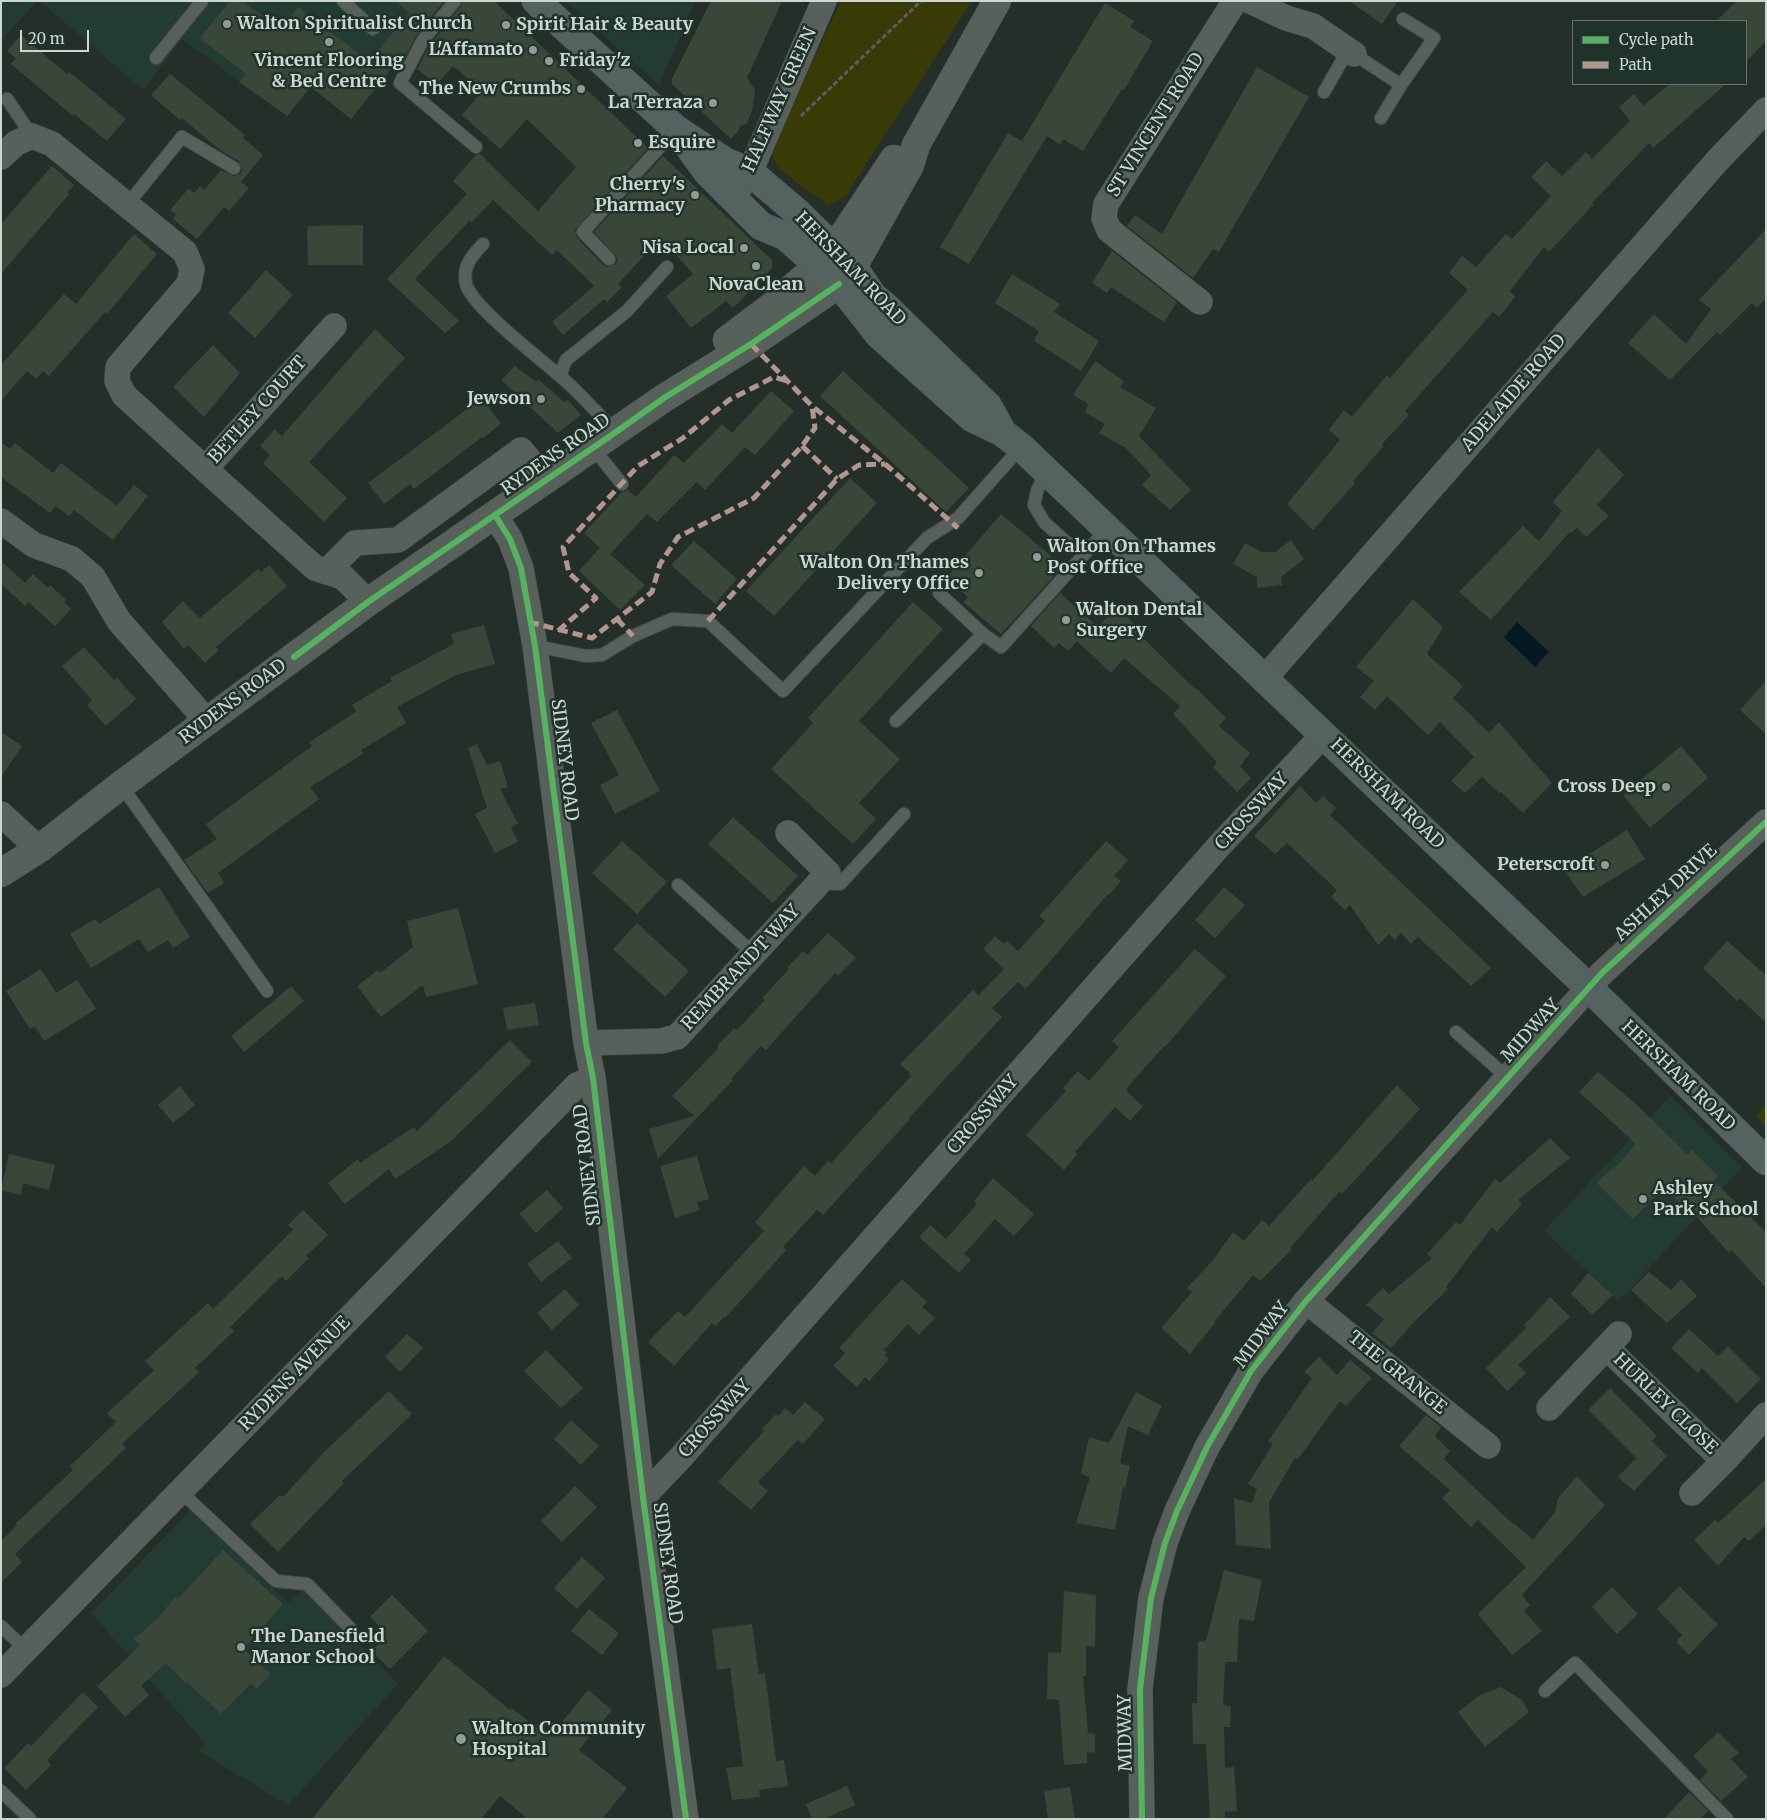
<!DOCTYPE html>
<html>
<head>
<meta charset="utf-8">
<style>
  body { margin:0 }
  #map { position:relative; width:1767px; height:1820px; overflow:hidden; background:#242f2a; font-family:Merriweather,serif }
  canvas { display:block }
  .frame { position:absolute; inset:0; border:2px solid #cbd7d1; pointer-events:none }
  .legend { position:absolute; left:1572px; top:20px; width:175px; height:65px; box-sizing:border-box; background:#20332b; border:1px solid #64756d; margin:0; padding:6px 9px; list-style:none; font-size:15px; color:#cbd7d1 }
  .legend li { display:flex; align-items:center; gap:10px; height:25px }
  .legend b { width:25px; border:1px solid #64756d }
  .scale { position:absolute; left:20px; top:30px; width:69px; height:22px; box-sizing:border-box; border:2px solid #cbd7d1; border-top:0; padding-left:6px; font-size:15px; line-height:18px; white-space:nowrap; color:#cbd7d1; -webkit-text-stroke:4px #20332b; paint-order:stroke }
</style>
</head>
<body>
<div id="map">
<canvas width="1767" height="1820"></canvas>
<div class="frame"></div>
<ul class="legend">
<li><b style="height:6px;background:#56b35d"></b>Cycle path</li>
<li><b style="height:6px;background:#b2968c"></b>Path</li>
</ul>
<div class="scale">20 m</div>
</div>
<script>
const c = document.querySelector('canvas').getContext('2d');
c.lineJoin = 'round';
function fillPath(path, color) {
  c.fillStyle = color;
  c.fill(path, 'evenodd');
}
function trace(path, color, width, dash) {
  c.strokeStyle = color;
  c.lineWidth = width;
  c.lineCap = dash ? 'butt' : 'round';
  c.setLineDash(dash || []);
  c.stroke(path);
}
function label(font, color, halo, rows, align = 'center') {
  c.font = font + ' Merriweather,serif';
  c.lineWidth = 5;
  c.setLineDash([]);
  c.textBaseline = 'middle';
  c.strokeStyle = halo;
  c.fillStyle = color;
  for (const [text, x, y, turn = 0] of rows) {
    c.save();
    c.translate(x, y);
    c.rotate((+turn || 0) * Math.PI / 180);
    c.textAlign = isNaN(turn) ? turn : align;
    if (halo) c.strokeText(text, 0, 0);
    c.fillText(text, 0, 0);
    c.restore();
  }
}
const built = new Path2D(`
  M1,1H37L1,40Z
  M40,1H396L424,27L351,119L311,87L287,116L182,39L143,90Z
  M566,1H695L659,86Z
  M1670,1096L1742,1167L1619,1301L1544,1231Z
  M193,1508L288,1603L304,1588L398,1684L288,1805L199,1751L206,1744L91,1613Z`);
const green = new Path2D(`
  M841,1H972L845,197L828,205L780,170L770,153Z
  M1766,1105V1126L1756,1116Z`);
const water = new Path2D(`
  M1517,622L1549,652L1535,667L1504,637Z`);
const building = new Path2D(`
  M230,1H242L281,29L298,7L369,61L409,13L396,1H444L417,35L404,58L401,56L351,119L311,87L287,116L239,82L246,74L200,38Z
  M463,1H494L648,148L575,230L577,238L603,265L607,267L614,265L617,262V257L594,232L663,156L772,260V268L733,308L726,301L691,328L666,296L693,274L668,246L663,251L655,244L618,284L622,287L607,302L604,299L563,335L552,322L594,286L557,250L552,255L493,200L472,222L470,220L415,279L459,321L445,333L387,279L467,194L453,181L476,155L480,154L538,211L576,167L527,119L500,149L462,115L482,91L453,66L437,84L417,69L430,45L461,6Z
  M711,1H782L747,78L755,90L752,111L747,123L740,126L739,130L731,139L672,84V79Z
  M1349,1H1398L1382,24Z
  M1737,1H1766V41L1746,62V21H1716Z
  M1105,3L1134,21L1130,27L1153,41L1124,90L1122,89L1083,151L1063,139L1060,145L1047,136L969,264L940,247L1008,133L1022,141Z
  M21,35L67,74L69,72L78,79L126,119L107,141L74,114L73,116L11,64L16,58L7,51Z
  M1257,67L1309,97L1219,252L1213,249L1193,278L1127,226L1135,215L1162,234Z
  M170,74L245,135L243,138L263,155L241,182L249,188L229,211L224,207L197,239L173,219L176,214L170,210L188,189L194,193L200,186L204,190L221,170L234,176L241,173L242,168L239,161L220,150L182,118L180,120L151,95Z
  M1670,84H1726L1653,148L1649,143L1592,203L1594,204L1549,252L1544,247L1510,291L1515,297L1499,317L1493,312L1405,411L1409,415L1382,444L1384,446L1353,481L1355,483L1313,530L1287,504L1340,440L1329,430L1344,410L1352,417L1387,375L1390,378L1468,290L1449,273L1462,256L1476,267L1506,234L1512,239L1551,196L1531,177L1546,161L1562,176L1586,152L1592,159L1630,121L1619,107L1634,94L1643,106Z
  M52,166L74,185L68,192L69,194L1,274V224Z
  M363,225V265H308L307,226Z
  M1766,229V298L1757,308L1752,303L1720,335L1717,332L1670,380L1628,343L1654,314L1686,344L1711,309L1699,300Z
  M134,234L157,254L107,314L105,312L49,376L43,371L36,379L27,371L1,401V365L64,294L76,304Z
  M1112,251L1177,302L1164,322L1111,287L1107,293L1092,283Z
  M266,270L293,295L255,338L228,313Z
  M1012,274L1060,304L1054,312L1099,341L1081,371L1034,341L1039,331L995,303Z
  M375,329L405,358L309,462L347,498L324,522L263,463L270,455L260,446L275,429L282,436Z
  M213,345L240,373L204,417L173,387Z
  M1095,361L1124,381L1120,387L1156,408L1139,436L1191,490L1170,510L1142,485L1151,475L1126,448L1099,433L1105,424L1085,412L1088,404L1073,395Z
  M515,366L536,382L538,379L564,402L568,400L581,415L558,433L501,380Z
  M843,371L969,488L946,512L820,396Z
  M771,391L794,411L755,455L745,447L705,490L697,482L657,522L647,514L610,554L645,585L620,610L579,571L600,548L584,533L622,492L628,490L636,497L674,455L684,463L722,424L732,433Z
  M482,398L501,424L483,438L482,437L414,489L410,484L384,504L368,483Z
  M1,442L10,449L15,443L53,473L61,463L117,506L134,485L148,496L113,540L74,510L69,516L56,506L50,513L1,477Z
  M1598,448L1624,475L1597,505L1609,516L1586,537L1577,528L1571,533L1570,532L1491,620L1459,592L1523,526L1539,541L1562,511L1553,502Z
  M850,478L877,503L774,616L746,591Z
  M1001,514L1063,566L1001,634L963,602L968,597L946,578Z
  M1291,540L1304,559L1281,577L1282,585L1257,588V577L1233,564L1245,543L1261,552H1275Z
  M694,541L737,579L715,604L671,565Z
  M1,561L25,583L33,574L48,588L50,585L66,600L64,602L71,609L55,626L28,602L25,606L1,584Z
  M269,565L287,586L216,647L219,650L205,663L188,645L184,649L162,622L183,601L200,618L258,569L261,572Z
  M1060,593L1098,627L1117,606L1144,635L1142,637L1195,689L1196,688L1226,718L1219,726L1250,753L1240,766L1251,778L1237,792L1213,767L1217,762L1173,714L1180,706L1124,658L1111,673L1077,641L1068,651L1059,643L1054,648L1031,626Z
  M1413,599L1443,627L1427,654L1463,686L1453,698L1489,733L1499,722L1552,783L1523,813L1501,792L1499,793L1482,777L1465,793L1451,781L1474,757L1440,722L1428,735L1387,696L1375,710L1360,697L1374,681L1356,667Z
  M913,602L943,629L859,721L900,759L859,803L876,819L853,844L771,769L813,723L808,718Z
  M484,625L495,664L456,675L397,707L406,723L361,750L363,754L310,787L319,799L218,873L224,883L208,893L184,860L217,839L206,824L312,746L309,742L356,712L352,705L392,681L390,678L454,644L451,634Z
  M84,647L114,680L117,678L136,699L106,726L87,705L92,700L62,666Z
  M1766,681V734L1740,710Z
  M617,710L660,791L615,814L600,785L619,775L591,723Z
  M1,732L22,746L1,777Z
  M477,744L487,765L500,761L508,787L500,789L518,824L511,827L518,842L495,853L475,814L487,808L468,748Z
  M1681,746L1708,778L1650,828L1623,795Z
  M1300,786L1316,803L1323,796L1336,808L1330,815L1491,968L1471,986L1418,937L1411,944L1401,933L1395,940L1389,934L1378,945L1350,905L1345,910L1331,897L1337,890L1287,843L1275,854L1254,836Z
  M733,817L798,876L773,903L708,844Z
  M1627,830L1645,859L1583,897L1564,870Z
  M622,841L667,882L637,914L592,873Z
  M1106,841L1128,860L1114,876L1121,881L1109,895L1108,894L1026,989L1018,982L992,1008L1002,1017L909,1118L910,1119L823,1215L817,1210L783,1247L786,1250L746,1295L725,1318L724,1317L715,1326L712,1323L674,1366L648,1342L678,1311L685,1317L764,1231L755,1222L804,1166L815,1176L828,1161L831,1163L911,1076L909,1075L910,1073L900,1064L973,990L978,996L1004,969L983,949L995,936L1004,944L1007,941L1018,951L1045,921L1039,916Z
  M159,887L190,937L173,948L168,940L148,952L139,939L91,968L70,934L95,919L99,924Z
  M1224,887L1245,905L1215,938L1195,920Z
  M458,908L478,984L426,997L423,985L381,1017L357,986L378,970L380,973L413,947L407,921Z
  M637,923L689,971L665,997L613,949Z
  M828,933L856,958L838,976L835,973L766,1050L761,1046L731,1079L733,1080L658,1159L649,1129L694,1116L672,1096L719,1048L717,1046L734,1028L737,1030L765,1000L762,998L789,969L787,968L803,951L807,955Z
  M1727,941L1766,975V1023L1740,998L1737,1001L1703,968Z
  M1195,949L1226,976L1165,1047L1164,1046L1126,1089L1128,1091L1127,1092L1143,1106L1130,1121L1115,1107L1075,1152L1077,1154L1064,1170L1026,1135L1066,1091L1063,1088L1078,1071L1089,1081L1119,1047L1112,1041Z
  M41,969L56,993L77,980L96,1009L44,1041L35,1026L30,1029L6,991Z
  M291,986L304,1001L244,1052L231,1036Z
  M535,1003L539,1025L507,1030L503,1008Z
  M510,1040L532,1062L451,1141L395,1179L389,1169L345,1204L328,1183L358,1159L360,1163L414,1127L417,1131Z
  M1598,1072L1637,1105L1688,1155L1692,1150L1718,1176L1714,1181L1766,1232V1288L1732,1250L1729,1253L1688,1207L1686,1209L1664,1187L1633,1219L1597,1183L1612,1168L1613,1170L1636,1144L1579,1092Z
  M1397,1085L1420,1109L1342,1194L1339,1192L1290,1248L1292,1249L1260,1281L1253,1275L1214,1322L1215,1323L1190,1354L1161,1328L1192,1292L1187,1288L1214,1259L1233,1232L1244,1241L1262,1220L1269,1226L1311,1179L1312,1181Z
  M180,1086L195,1105L173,1123L158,1105Z
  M1550,1138L1570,1158L1518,1200L1522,1204L1497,1232L1492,1227L1446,1287L1448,1289L1413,1323L1391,1348L1372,1333L1384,1319L1366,1305L1383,1288L1389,1294L1432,1258L1427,1254L1456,1222L1460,1225L1495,1179L1500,1183Z
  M9,1154L55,1165L49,1190L23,1183L21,1195L1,1190Z
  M697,1156L709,1199L697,1202L700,1210L675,1218L660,1166Z
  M993,1178L1034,1214L1014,1236L995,1219L964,1254L971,1260L959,1273L919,1237L930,1225L946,1239L977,1204L974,1201Z
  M547,1190L563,1208L536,1233L519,1214Z
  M303,1210L328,1235L306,1256L309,1258L286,1281L282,1276L230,1327L234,1331L195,1368L199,1372L122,1444L126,1448L15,1554L22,1562L1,1583V1541L17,1525L16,1523L73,1470L70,1466L116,1422L107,1413L154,1370L145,1361L208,1303L213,1309L293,1230L288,1225Z
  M558,1241L572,1258L541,1282L527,1264Z
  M1649,1272L1671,1290L1681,1279L1697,1296L1667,1323L1631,1290Z
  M1588,1273L1613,1295L1592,1315L1571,1294Z
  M902,1279L927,1302L922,1307L935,1318L919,1335L908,1324L884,1350L887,1353L884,1355L889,1359L869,1381L865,1377L857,1387L833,1366L845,1353L839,1348Z
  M565,1289L579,1305L552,1330L537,1313Z
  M1550,1297L1570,1317L1518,1365L1526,1373L1507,1391L1486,1368L1526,1328L1524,1325Z
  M1689,1329L1718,1356L1728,1346L1761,1379L1737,1403L1702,1368L1698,1373L1671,1348Z
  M407,1334L423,1348L400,1372L385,1357Z
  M546,1350L583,1388L561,1408L524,1371Z
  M1319,1357L1337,1375L1350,1360L1372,1378L1346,1406L1340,1401L1298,1459L1295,1458L1269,1502L1271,1549L1236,1545L1234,1498L1252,1503L1257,1489L1248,1484L1273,1444L1268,1441L1312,1378L1304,1372Z
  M1610,1388L1657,1436L1652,1441L1667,1456L1634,1491L1618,1477L1636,1458L1588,1410Z
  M389,1391L412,1414L342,1481L344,1483L278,1552L250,1524L280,1495L283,1497L325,1451Z
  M1136,1392L1162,1406L1148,1435L1128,1426L1120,1463L1130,1466L1125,1488L1123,1487L1115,1530L1076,1523L1090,1477L1081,1474L1089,1437L1109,1443Z
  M805,1402L825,1419L803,1444L798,1440L758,1482L768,1491L751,1510L718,1482L764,1431L762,1429L776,1414L778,1416L785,1408L793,1415Z
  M1426,1415L1441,1427L1435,1436L1450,1451L1444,1459L1514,1525L1515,1524L1533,1540L1555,1512L1558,1498L1577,1476L1605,1505L1522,1595L1530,1605L1524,1611L1542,1631L1512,1655L1478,1614L1526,1567L1478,1520L1471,1527L1442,1498L1450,1490L1399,1446Z
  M571,1420L599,1446L581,1465L554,1439Z
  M1766,1479V1525L1749,1541L1744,1537L1718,1566L1694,1540L1715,1520L1718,1523Z
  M575,1486L597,1507L562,1542L541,1521Z
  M223,1550L283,1604L243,1649L271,1674L257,1689L251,1683L221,1714L188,1683L186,1684L166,1663L141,1686L149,1695L125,1717L97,1686L140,1646L134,1639L159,1617L175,1597L178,1599Z
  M582,1557L605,1578L577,1609L554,1588Z
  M1224,1570L1262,1580L1254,1621L1239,1619L1237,1662H1225L1223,1705L1231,1706L1230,1727H1224L1225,1768L1234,1767L1237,1811L1225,1812V1819H1210L1206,1744H1193L1192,1703H1197L1198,1641H1206Z
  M1679,1586L1718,1624L1689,1655L1676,1642L1682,1635L1657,1609Z
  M1612,1587L1638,1614L1617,1634L1592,1607Z
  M1064,1591L1096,1595L1095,1647L1086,1646V1676H1083L1088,1733L1095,1734V1753L1087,1752V1763L1064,1765L1059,1700L1047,1699L1048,1652L1061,1653Z
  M392,1595L428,1631L390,1669L371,1651L381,1642L377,1637L384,1630L370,1617Z
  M589,1609L619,1633L602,1655L571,1631Z
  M752,1624L759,1674L765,1673L776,1761L784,1760L788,1786L759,1790L760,1797L732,1800L726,1768L743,1766L730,1668L717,1670L712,1629Z
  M444,1656L510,1710L512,1708L549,1738L588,1690L612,1710L579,1750L627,1788L602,1819H528L500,1796L481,1819H312Z
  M1501,1687L1522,1700L1529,1712L1485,1747L1458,1712L1480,1695Z
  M83,1692L98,1707L47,1760L51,1765L26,1790L4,1768L28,1743L31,1746Z
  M1718,1732L1739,1753L1731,1759L1748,1777L1721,1801L1700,1780L1708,1771L1693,1756Z
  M847,1786L855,1805L824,1819H812L806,1804Z
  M1070,1787L1075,1819H1048L1044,1791Z
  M1689,1792L1708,1811L1700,1819H1664Z`);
const path = new Path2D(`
  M801,116L921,1`);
const service = new Path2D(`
  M343,1L373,29
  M455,1L423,40L400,83L476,147
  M1354,54L1401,85L1434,38L1403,19
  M156,58L202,1
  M1324,92L1348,50
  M7,99L32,136
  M1381,118L1401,85
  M127,205L182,137L234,168
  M483,244C472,256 462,266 466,284C473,309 548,364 570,385C586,400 600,416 616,432
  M609,259L583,232L676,129
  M560,376L566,360L627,311L667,267
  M593,448L622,484
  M1046,471L1037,491L1034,505L1044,522L1067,543L1089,549
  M939,593L983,634
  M535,646L586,656L602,655L633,636L672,619L708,621L783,691L927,538L958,518L1021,447
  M896,721L983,634L1001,647L1107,529
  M121,785L267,991
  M820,883L840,884L904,814
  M678,885L754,954
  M1456,1032L1508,1078
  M181,1492L276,1581L307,1584L350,1628
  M1,1626L26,1650
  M1545,1691L1575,1663L1727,1819
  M1,1791L30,1819`);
const minor = new Path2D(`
  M1250,1L1286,18L1313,26L1354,54
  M1,157L16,143L32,136L52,144L185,252L192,269L189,284L118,367L117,381L124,395L205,469
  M733,198L750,172L824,1
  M1200,302L1109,230L1104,218L1106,204L1235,1
  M334,326L205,469L315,568L343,577L368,602
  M495,515L510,539L521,568L535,646L586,1043L593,1078L643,1497L686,1819
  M1,521L34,545L72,559L93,577L119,621L207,721
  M326,572L355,543L398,540L521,450L546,480
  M1265,678L1717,161L1766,110
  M1,814L39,849
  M586,1043L661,1041L677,1037L828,873L788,833
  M1306,1301L1488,1446
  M1607,1348L1724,1461L1692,1493
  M1549,1408L1619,1334
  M1724,1461L1766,1415
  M643,1497L682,1456L1219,846L1324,734
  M1,1675L577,1085L593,1078
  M1142,1819L1140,1689L1151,1598L1165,1543L1177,1511L1207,1447L1251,1371L1306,1301L1602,973L1766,822`);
const tertiary = new Path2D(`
  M834,249L894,159
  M853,267L910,165L916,145L997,1
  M727,340L784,297L785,294L818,266
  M1,873L39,849L121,785L368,602L664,398L751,344L839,284`);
const primary = new Path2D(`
  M536,1L676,129L726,162L750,172L798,213L853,267L873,296L886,307L988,406L1003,433
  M676,129L707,172L761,226L785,236L839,284L879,335L972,418L1003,433L1021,447L1589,988L1766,1161`);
const quiet = new Path2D(`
  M751,344L812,406L885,464L958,528
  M802,446L837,479
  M617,619L633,636
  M708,621L837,479L859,465L885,464
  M529,622L592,638L652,592L660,564L678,537L754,498L802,446L815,428L812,406
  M558,631L596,598L569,573L563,547L638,466L683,438L729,400L774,377L787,381`);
const cycleway = new Path2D(`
  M495,515L510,539L521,568L535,646L586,1043L593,1078L643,1497L686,1819
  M294,657L368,602L616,432L664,398L751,344L839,284
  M1142,1819L1140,1689L1151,1598L1165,1543L1177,1511L1207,1447L1251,1371L1306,1301L1602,973L1766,822`);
const markers = [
  [227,24,5,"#919c97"],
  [506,25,5,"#919c97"],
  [329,42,5,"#919c97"],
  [533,50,5,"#919c97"],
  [549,61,5,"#919c97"],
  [581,89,5,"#919c97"],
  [713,103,5,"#919c97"],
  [638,143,5,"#919c97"],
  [695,195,5,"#919c97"],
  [744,248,5,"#919c97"],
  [756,266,5,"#919c97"],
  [541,399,5,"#919c97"],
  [1037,557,5,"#919c97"],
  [979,573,5,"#919c97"],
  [1066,620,5,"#919c97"],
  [1666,787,5,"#919c97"],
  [1605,865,5,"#919c97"],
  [1643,1199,5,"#919c97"],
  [241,1647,5,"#919c97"],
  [461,1739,6,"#919c97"]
];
const poiNames = [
  ["Walton Spiritualist Church",237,24],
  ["Spirit Hair & Beauty",516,25],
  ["L'Affamato",523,50,"right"],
  ["Vincent Flooring",329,61,"center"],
  ["& Bed Centre",329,82,"center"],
  ["Friday'z",559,61],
  ["The New Crumbs",571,89,"right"],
  ["La Terraza",703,103,"right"],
  ["Esquire",648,143],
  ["Cherry's",685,185,"right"],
  ["Pharmacy",685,206,"right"],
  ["Nisa Local",734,248,"right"],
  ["NovaClean",756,285,"center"],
  ["Jewson",531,399,"right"],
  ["Walton On Thames",1047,547],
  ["Post Office",1047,568],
  ["Walton On Thames",969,563,"right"],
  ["Delivery Office",969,584,"right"],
  ["Walton Dental",1076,610],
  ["Surgery",1076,631],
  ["Cross Deep",1656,787,"right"],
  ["Peterscroft",1595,865,"right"],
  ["Ashley",1653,1189],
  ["Park School",1653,1210],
  ["The Danesfield",251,1637],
  ["Manor School",251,1658],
  ["Walton Community",472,1729],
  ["Hospital",472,1750]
];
const streetNames = [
  ["HALFWAY GREEN",780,100,-66],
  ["ST VINCENT ROAD",1156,125,-58],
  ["HERSHAM ROAD",850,269,46],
  ["ADELAIDE ROAD",1514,393,-49],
  ["BETLEY COURT",258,410,-48],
  ["RYDENS ROAD",556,455,-35],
  ["RYDENS ROAD",233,702,-37],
  ["SIDNEY ROAD",564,760,83],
  ["HERSHAM ROAD",1387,794,44],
  ["CROSSWAY",1252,812,-47],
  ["ASHLEY DRIVE",1666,893,-43],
  ["REMBRANDT WAY",741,968,-47],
  ["MIDWAY",1531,1031,-48],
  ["HERSHAM ROAD",1678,1076,44],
  ["CROSSWAY",983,1115,-49],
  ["SIDNEY ROAD",588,1165,-97],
  ["MIDWAY",1262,1335,-53],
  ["THE GRANGE",1397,1373,39],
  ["RYDENS AVENUE",295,1374,-46],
  ["HURLEY CLOSE",1665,1404,44],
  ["CROSSWAY",715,1419,-48],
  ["SIDNEY ROAD",667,1563,82],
  ["MIDWAY",1126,1733,-91]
];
fillPath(built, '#233c33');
fillPath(green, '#383b06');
fillPath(water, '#031a23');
fillPath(building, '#394739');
trace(service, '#434c48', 14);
trace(minor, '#434c48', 26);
trace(tertiary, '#434c48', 29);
trace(primary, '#434c48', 29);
trace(path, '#59605d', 3, [5, 2.5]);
trace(service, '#58605c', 12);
trace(minor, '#58605c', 25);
trace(tertiary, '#58605c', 28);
trace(primary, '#546260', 28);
trace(quiet, '#b2968c', 5, [10, 5]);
trace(cycleway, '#56b35d', 6);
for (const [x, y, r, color] of markers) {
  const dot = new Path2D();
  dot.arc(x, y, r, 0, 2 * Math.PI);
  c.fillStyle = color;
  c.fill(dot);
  trace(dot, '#20332b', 2);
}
label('bold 18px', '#cbd7d1', '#20332b', poiNames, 'left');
label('18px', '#cbd7d1', '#20332b', streetNames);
</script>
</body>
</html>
